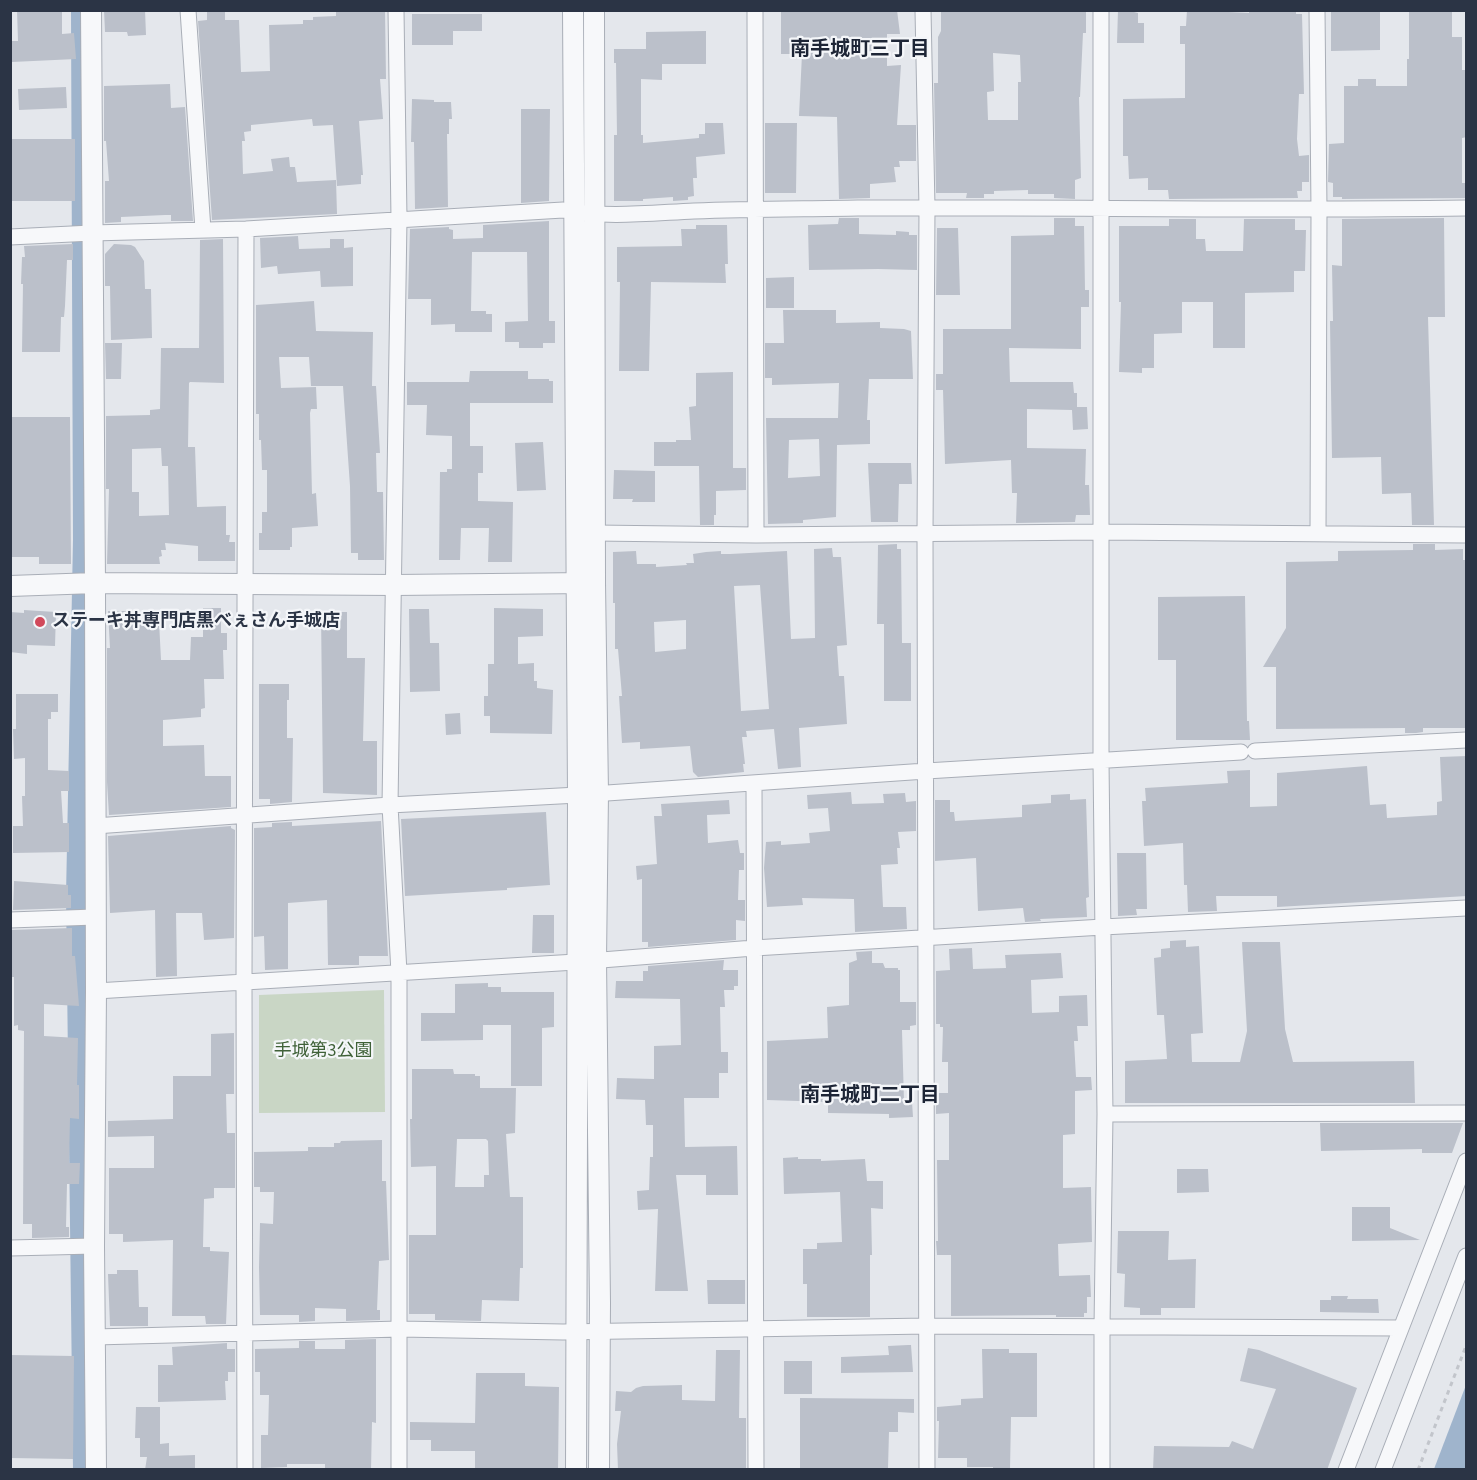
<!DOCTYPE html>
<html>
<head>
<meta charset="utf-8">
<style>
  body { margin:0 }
  #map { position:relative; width:1477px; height:1480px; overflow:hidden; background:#e4e7ec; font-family:"Source Sans 3",sans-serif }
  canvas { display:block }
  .frame { position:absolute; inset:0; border:12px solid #2b3445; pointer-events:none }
</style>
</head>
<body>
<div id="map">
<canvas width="1477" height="1480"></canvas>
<div class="frame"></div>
</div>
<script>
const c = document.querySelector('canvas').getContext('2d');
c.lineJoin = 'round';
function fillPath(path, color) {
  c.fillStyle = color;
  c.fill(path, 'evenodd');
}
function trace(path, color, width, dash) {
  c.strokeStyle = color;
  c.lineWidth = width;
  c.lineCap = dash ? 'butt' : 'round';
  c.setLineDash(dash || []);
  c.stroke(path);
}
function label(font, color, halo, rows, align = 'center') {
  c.font = font + ' "Source Sans 3","Noto Sans JP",sans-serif';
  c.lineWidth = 4.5;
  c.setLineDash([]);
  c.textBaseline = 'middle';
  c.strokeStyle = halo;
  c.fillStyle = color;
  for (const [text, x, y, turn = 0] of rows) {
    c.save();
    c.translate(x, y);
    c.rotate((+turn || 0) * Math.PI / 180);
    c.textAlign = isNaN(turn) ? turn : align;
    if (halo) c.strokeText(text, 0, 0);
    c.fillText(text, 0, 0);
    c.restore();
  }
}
const green = new Path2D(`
  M384,990L385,1112L259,1113V995Z`);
const water = new Path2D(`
  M1466,1385V1469H1434Z`);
const canal = new Path2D(`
  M81,10L83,540L76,896L83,1470`);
const building = new Path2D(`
  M17,10H62V34L74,33L76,59L12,62L11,41H18Z
  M104,10H145L146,35L128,36L127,32H105Z
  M207,10H225V20H239L241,72L270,71L269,25L303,24V20H313V17L336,16V12L385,10L386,79H380L383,119L359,121L363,175H361V184L337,186L333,125L313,126L312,119L251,125V131L244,132L245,141H242L243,174L273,171L271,159L289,157L290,167H295L297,182L336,180L337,214L212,220L198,21L207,20Z
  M897,10L900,34H887V66L901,65L897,125H916V161H899L900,167H894L896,182L870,184V198L839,199L837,117L799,116L802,54H781V12Z
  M941,10H1086V33H1083L1080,97H1079L1081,178L1075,180V199L1054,198V194H1028V190L994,191V194H984V198H966L967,193H936L934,83H938V37L941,31ZM993,53L1020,55L1021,82H1018V120H988L987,92L994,91Z
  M1118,10H1134V12L1138,13V23H1144V43H1117Z
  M1187,10L1249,13V10H1296V14H1302L1304,94H1299L1297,139L1299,156L1309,155V182H1302V191H1297L1298,198L1169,199L1168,190H1148V178L1129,179L1128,156H1123V99L1185,98V44H1180V26H1186Z
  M1331,10H1380V50L1331,51Z
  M1409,10H1452V37H1462V70H1467V137L1462,138V183H1467V198L1342,199V197H1333V183L1328,182L1329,144L1344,143V86H1358V79H1376V86H1407V59H1409Z
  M412,14H482V31H453V45H412Z
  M706,31V64H662V80L641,79V135H643V143L699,138V134H705V123H723L725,154L696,157L697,178H693L694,196L688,197V200L673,201V197L643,199V201H614V135H617L616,63H614V49H646V32Z
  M170,84L171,108L185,107L193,221H171V215H165L121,217V222L105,223V181H109L106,141H104V86Z
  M66,87L67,108L19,110L18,89Z
  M412,99L434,100V102H451L452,119H449V134H447L448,207L415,209L414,142H411Z
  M521,109H550L549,201L521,203Z
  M765,123H797L796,193H765Z
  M10,139H75V201H10Z
  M839,218H859V234L896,235V231L909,232V235H917V270L878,269L809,270L808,225L838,224Z
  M1054,218H1075V226H1084L1085,290H1089V307H1081V349L1009,348L1010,382H1073L1074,393H1077V407H1087L1088,429L1073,430L1072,410L1027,409V448L1086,449L1085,485H1089L1090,515H1076L1075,522L1016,523L1017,493H1012L1011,460L945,464L943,390H936V374H943V329H1011V236L1054,235Z
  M1444,218L1445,317H1428L1434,525H1412L1411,493L1382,494L1381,457L1332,458L1330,321H1333L1332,265L1342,266V219Z
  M1169,219H1196V239H1205L1206,251H1243L1244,219H1295V230H1306L1305,271H1294V292L1245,293V348H1213V302H1182V333L1154,334V368H1142V373L1119,372L1121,302H1119V226H1169Z
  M549,221V321H555V343H543V348H519V342H505V322L528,321L527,252H472L471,311H486V314H492V332H455V324L431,325V299H408L410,229L449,227V229L453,230V239L483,238V225Z
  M696,225H727L728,264H725L726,283L651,282L649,371H619L620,282H617V247L682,246L681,229H696Z
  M937,228H958L960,295H936Z
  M298,236L299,249L330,248V239H344V248L353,247V286L321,287L320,271L278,274L277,266L261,268L260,238Z
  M223,239L224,383L190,382L189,383L188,447H195L197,507L226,506V535H230L229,542H235V561H198V546L165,543L166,550H161L162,556L159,557L160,564H107L109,489H106V416L150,415V410L160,409L161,348H199L200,240ZM161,448L162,466H168L169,515L139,516V492H132V449Z
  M73,244V260H67L65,306L64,317H61L60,352H22L23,284H21L22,257H25L24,246Z
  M114,244L131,245L135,247L144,261L145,289H151L152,338L111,340L110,286H105V254Z
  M794,277V308H766V278Z
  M314,301L316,331L373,332L372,386H376L380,453H376L377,492H383L384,560H358V553H351L350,486L343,386H311L309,357H279L281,388L316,387L317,409H311L310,413L312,494L316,493L318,526L292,528V547H290V550H259V533H262V512H267V470H262L261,440H259V414H256V305Z
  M783,310H836V323L880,322V328L904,329L911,331L913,379H869L867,420H870V444L837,445L836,517L803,520V523L768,524L766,418H838L839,383L772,385V378H765V343H784ZM819,439L820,476L788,478L789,440Z
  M105,343H122L121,379H106Z
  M470,371H528V379H549V381H553V403H470V446H483V473H478V501L513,502L512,562H488L489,528H461L460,560H439L440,472H447V469H452V436L426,435L427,405H407V382H469Z
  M733,372V468H746V490L716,491V515H714V525H700L699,466H654V442H676V440H691L689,407L696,406V373Z
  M10,417H70L71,564H39V557H10Z
  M543,442L546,490L517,491L515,443Z
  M868,463H911L912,484H899L898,522H871Z
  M614,470L655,471V502H632L633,499H613Z
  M897,544V549H901L902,643H911V701H884V624H877L878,545Z
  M1413,544H1435V550L1463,549V560H1467V728H1423V732L1416,733H1405V728L1276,729V667H1263L1286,628V562L1338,561V551L1413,550Z
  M832,548L833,557H841L847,645L837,646L839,676H844L847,724L799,728L801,767L778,769L774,729L746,731L747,737H742L745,764H743L744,772L698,777L693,772L690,746L640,749V742L622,743L619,696H622L618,649H615V603H613V552L636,551L637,564H656V567L687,565L686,563H694L693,554L706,552L721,551V554H730L787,551L791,639L815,638L814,549ZM760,585L769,709L741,711L734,586ZM686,620V649L655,652L654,622Z
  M1245,596L1247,721H1249L1250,740H1176V660H1158V597Z
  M203,608H221V633H227V650H223L224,679H204L205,708L201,709V717L163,720V746L204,745L205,776H231V807L109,815L107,782V648H110L108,611H130V621H159L161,660H190L191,637H203Z
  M494,608L543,609V636L518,637V664L534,663V681H537V688L553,690L552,734L490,733V716H484V696H488V664H494Z
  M409,609H429L430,643H439L440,691L410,692Z
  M24,610L56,612L55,646L27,645V654L10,652V612L24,613Z
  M321,612H347V658H365L363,741H377V795L323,793Z
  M259,684H289V700H287V738H293L292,802L270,804V799H259Z
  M16,694H58V712H51V719H48V770L69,771V791H61L63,823H69V852L13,853V826H23L22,796H25V758L14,759L13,729H16Z
  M460,713L461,734L446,735L445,714Z
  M1467,756V896L1277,907V896H1216L1217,911L1188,912L1187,885H1184L1183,843L1144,846L1142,801H1146L1145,788L1228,783L1227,771L1250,770V807L1277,806V773L1367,766L1370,805L1386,804L1387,818L1437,815V802L1442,801L1440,757Z
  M851,792L852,804L884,803L883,794L905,793L906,802L916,801V831L898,832L900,848H897L898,864L881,865L883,907H906L907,929L855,932L854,899L802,898L803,905L767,907L764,868L766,842L781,841V845L810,843L809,833L830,831L828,808L808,809L807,795Z
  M1070,794V800L1086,799L1089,897L1086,898L1087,917L1040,919L1041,921L1025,922L1023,908L978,911L976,858L935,861V800H950V812H954L955,821L1022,817V805L1051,803V795Z
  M729,800L730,814L707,815L708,843L738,840L740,853H744V870H739L738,900H745V921L736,920V940L648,947V942H642V879L637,880L636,866L657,864L654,816H662L661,804Z
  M546,812L550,885L507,888V890L405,896L401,819Z
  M381,821L388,956H359V965H328L327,900L288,903V969L265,970L264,936L254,937V828L272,827V823L292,822V826Z
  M231,826V828L235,830L234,938L204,940L202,913H176L177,976L156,977L155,910L110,913L108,836Z
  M1117,853H1146L1147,909H1136L1137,915L1118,916Z
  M14,881L68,885V895H71V908L13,910Z
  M533,915H554V953H532Z
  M72,928V956H75L79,1006L44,1004V1036L78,1038L77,1085H79V1119L70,1118L69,1163H80L79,1184H67L66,1227H69V1237L32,1238V1224H23L24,1031L18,1030V1025L14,1026V977H10V930Z
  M1186,940V947L1199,946L1203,1033L1191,1034L1192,1062H1240L1247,1031L1242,942H1280L1285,1029L1293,1062L1414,1061L1415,1103H1125V1061L1167,1059L1164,1015H1157L1154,958L1161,957V949L1170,948V941Z
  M972,948L973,969L1006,968L1005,955L1061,953L1063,978L1031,980L1032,1013L1059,1012V996L1087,995L1088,1026H1077L1078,1041H1074L1076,1077H1091L1092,1090L1075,1091V1134L1063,1135V1188L1091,1187L1092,1242L1058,1244L1059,1276L1090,1275L1091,1297H1087V1313H1084V1317H1056V1315L951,1316V1255H937L936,1241H938L937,1160H949V1113L936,1114V1093H948V1062H942L943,1027H940V1024H936V971L950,970L949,949Z
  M872,951V963H883L885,968H898V970H900V1002H916V1025L910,1026V1030H902L904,1102H912L913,1117L889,1118V1114L828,1113V1102L767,1100V1041L828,1038L827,1007L849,1005V963L857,960L856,952Z
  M724,960L723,970H738V986H734V990H724L725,1007H720L721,1052H728V1073H719V1098H684L685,1147L737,1146L738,1195H706V1175H676L688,1291H655L658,1209L638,1210L637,1191L649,1190L650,1157H653V1125H646L645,1100L616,1099L617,1078L654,1079V1046L681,1045L680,999L615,998L616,981H643V971H648V966Z
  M488,983V987H501V992H554V1027L542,1028V1086H511V1025H483V1040L421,1041V1013H455V984Z
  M234,1033V1094H226L227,1133H235V1188H214V1198L204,1199L203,1247H210V1251L229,1252L226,1324H206L205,1316H172L173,1240L123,1242V1234H109V1168H154V1136L108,1137V1121L173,1119V1076H211V1034Z
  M412,1069H453L454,1074H475V1076H480V1088H516L515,1133L506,1134L510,1197H523V1268H520L519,1301L482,1300L481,1321L435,1320V1314H409V1235H436V1166L411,1167L410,1119H412ZM457,1139H486L488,1141L489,1175H484V1187H455Z
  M1320,1123H1463L1452,1153H1422V1149L1321,1151Z
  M382,1140V1181H386L389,1260L379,1261L377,1310H380V1320L346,1321V1309L315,1308V1321L299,1322V1315H260L259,1267L260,1223L273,1224L274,1192H260V1187H254V1152L308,1151V1147H334V1143H340L341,1141Z
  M798,1157V1159H821V1161L865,1159L867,1181H883V1209L871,1208L872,1255H870V1317H807V1284H803V1249H817V1243L842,1242L840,1192L784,1194L783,1158Z
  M1177,1169H1208L1209,1192L1177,1193Z
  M1352,1207H1390V1228L1420,1240L1352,1241Z
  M1118,1231H1169L1168,1260L1196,1259L1195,1308H1161V1315H1140V1308L1124,1307L1125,1274L1117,1273Z
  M117,1270H138L139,1307H148V1326H110L108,1274H117Z
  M707,1280H745V1304H708Z
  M1331,1296H1348L1347,1299H1378L1379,1313L1320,1312V1300H1331Z
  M376,1339V1423L372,1422L371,1470H325V1464H287V1467L261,1468V1435H268L269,1395H260V1372H255V1349L299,1348V1341H315V1349H345V1340Z
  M227,1343V1349H235V1372H228V1381H225L226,1400L158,1402V1365H173L172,1347Z
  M908,1345H911L913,1372L841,1373V1357L889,1355L888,1346Z
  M1248,1348L1259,1350L1357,1388L1327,1470H1153L1154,1446L1229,1447L1232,1441L1253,1449L1276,1389L1240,1381Z
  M982,1349H1009V1353H1037V1417H1011L1010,1470H993V1467H967V1458H938L939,1421H937V1407L961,1405V1399L983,1398Z
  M716,1350H740L739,1418H746V1470H618L617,1444L621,1411H615L616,1391L631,1392L636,1388L643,1386L682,1385V1400L715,1401Z
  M10,1355L74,1356L73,1459L10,1458Z
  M784,1361H812V1394H784Z
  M476,1373H525V1386L559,1387L558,1470H475V1451H431V1440H410V1422L475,1423Z
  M800,1398L914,1399V1413L898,1412V1432H889L888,1468L800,1470Z
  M136,1407H160V1444L169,1443V1456L195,1455V1470H145L147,1457H140V1438H135Z`);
const path = new Path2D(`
  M1418,1470L1466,1346`);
const minor = new Path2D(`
  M188,10L203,230
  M396,10L399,219L390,805L399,973V1470
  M755,10L756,535
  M923,10L927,208L925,533L927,1470
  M1101,10V761L1105,1114L1102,1327V1470
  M1317,10L1319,210L1318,534
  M10,237L92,233L246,229L563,210C606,218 650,213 694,211C749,209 803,209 858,208C1061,207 1264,211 1466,208
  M595,533L756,535L1102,532L1466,535
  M1255,751L1466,740
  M754,784L756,1470
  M95,826L390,805L578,795L926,771L1241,752
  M10,920L95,917
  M96,991L576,962L754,948L1103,927L1466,908
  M1105,1114L1466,1113
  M10,1248L94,1246
  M95,1337L400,1329L563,1332L927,1326L1401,1328
  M245,1470L244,982L246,229
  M1346,1470L1466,1161
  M1383,1470L1466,1256`);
const tertiary = new Path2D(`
  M91,10L95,583L96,991L94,1246L96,1470
  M573,10L578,795L576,1470
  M594,10L595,583L598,793L596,960L600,1303L599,1470
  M10,586L95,583L395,585L587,583`);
const markers = [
  [40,622,6,"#d1495b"]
];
const poiNames = [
  ["ステーキ丼専門店黒べぇさん手城店",52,622]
];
const parkNames = [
  ["手城第3公園",323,1052]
];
const neighbourhoodNames = [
  ["南手城町三丁目",860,51],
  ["南手城町二丁目",870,1097]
];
fillPath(green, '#c9d6c5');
fillPath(water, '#9fb4cc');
trace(canal, '#9fb4cc', 20);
fillPath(building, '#bbc0ca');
trace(minor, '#a9aeb7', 17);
trace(tertiary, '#a9aeb7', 22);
trace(path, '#c2c5cb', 3, [4.5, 4.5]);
trace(minor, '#f7f8fa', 15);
trace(tertiary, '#f7f8fa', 20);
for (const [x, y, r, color] of markers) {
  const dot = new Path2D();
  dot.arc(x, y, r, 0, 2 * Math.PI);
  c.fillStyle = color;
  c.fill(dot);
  trace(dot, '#f4f6f9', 2);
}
label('bold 18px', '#2b3445', '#f4f6f9', poiNames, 'left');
label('18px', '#3f6138', '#f4f6f9', parkNames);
label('bold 20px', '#1d2536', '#f4f6f9', neighbourhoodNames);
</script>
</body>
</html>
